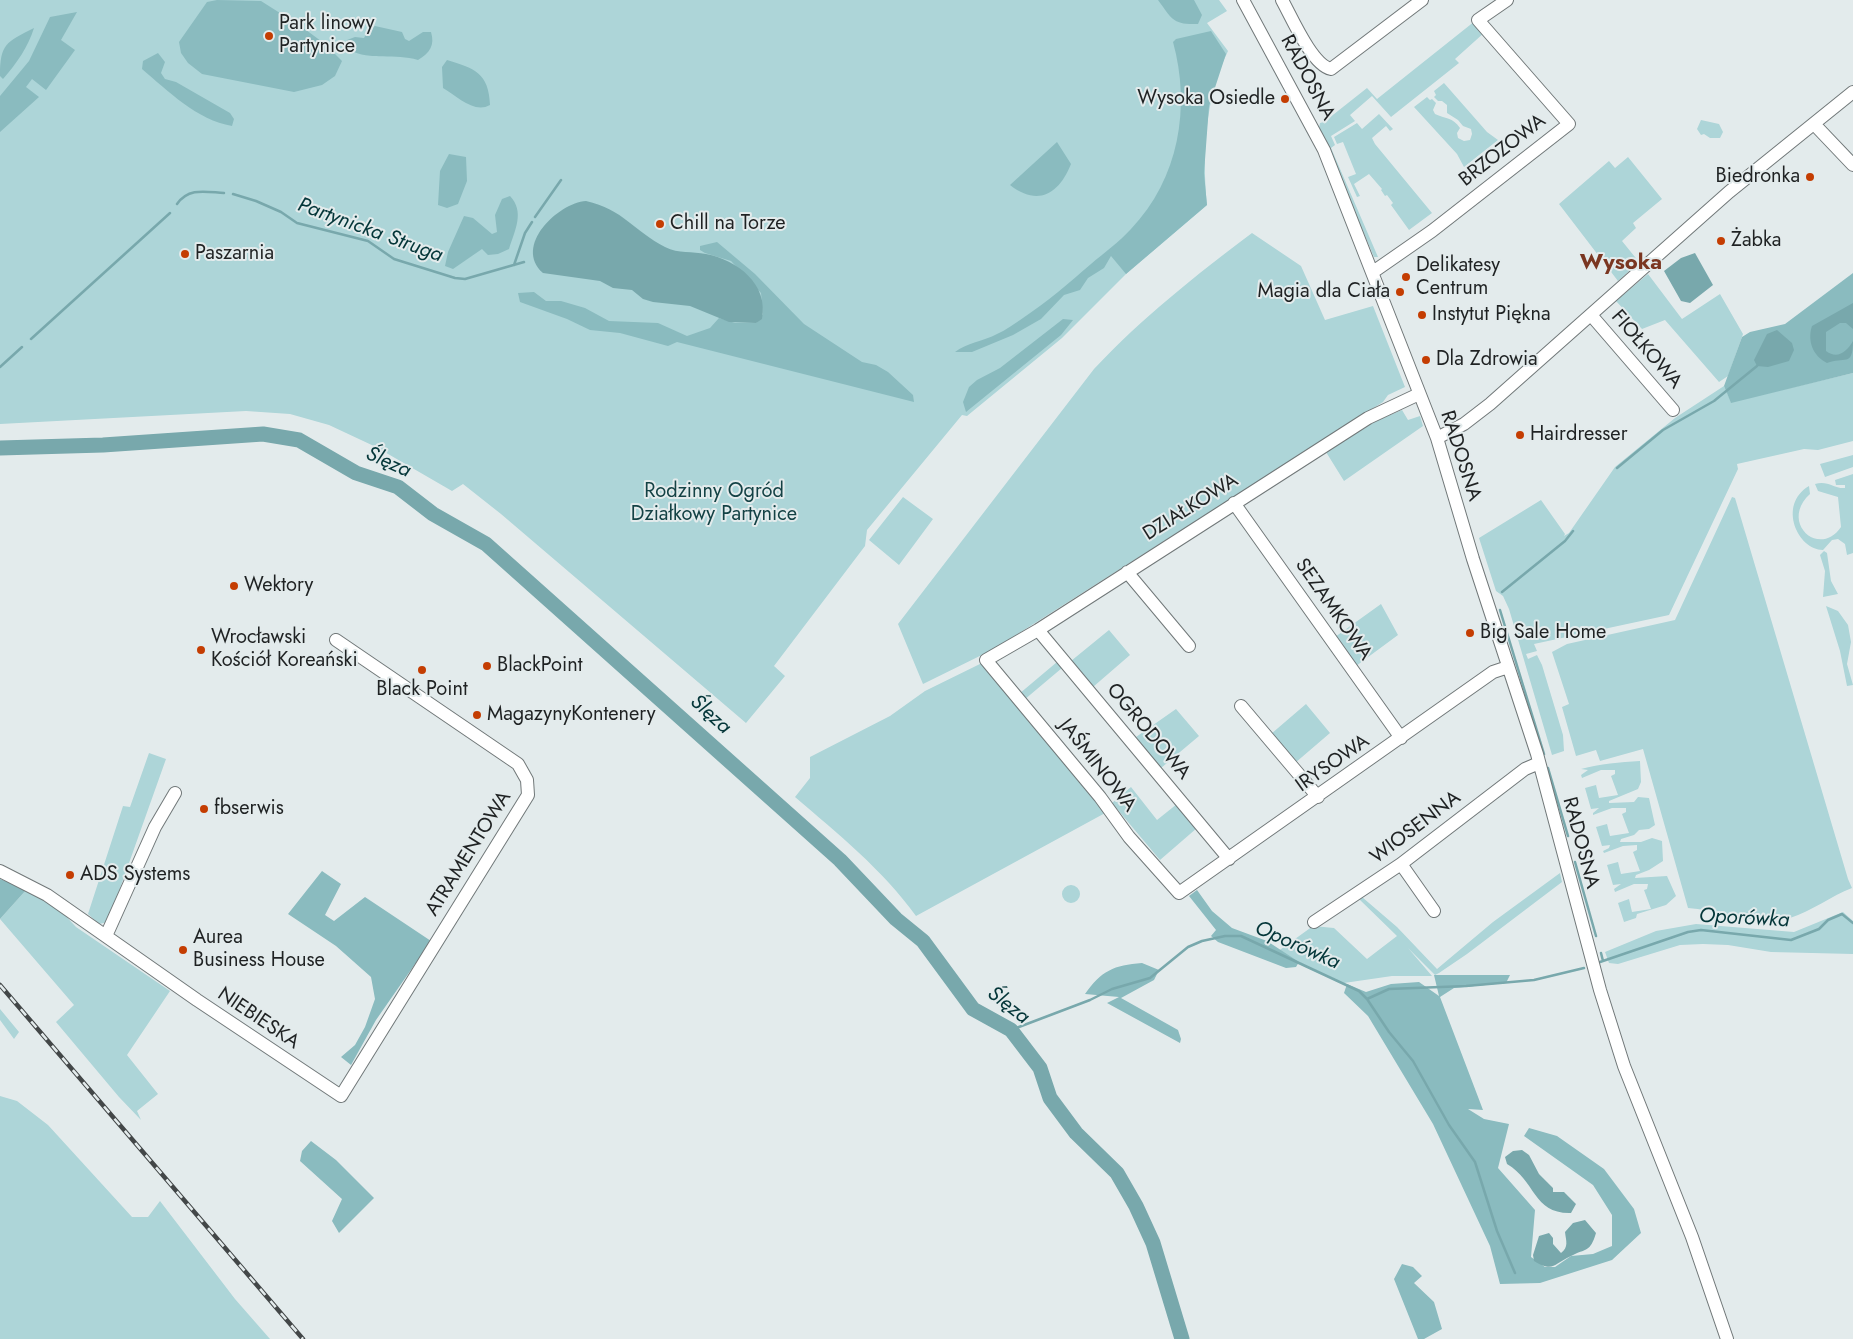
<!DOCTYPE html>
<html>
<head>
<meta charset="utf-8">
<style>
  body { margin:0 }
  canvas { display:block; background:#e3ebec }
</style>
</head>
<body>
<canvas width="1853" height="1339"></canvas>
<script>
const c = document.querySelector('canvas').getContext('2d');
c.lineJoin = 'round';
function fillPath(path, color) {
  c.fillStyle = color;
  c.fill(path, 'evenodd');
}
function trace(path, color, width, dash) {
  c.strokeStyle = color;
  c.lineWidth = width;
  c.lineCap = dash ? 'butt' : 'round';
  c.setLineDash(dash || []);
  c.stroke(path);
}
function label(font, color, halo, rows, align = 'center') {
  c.font = font + ' Jost,sans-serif';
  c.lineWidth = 4;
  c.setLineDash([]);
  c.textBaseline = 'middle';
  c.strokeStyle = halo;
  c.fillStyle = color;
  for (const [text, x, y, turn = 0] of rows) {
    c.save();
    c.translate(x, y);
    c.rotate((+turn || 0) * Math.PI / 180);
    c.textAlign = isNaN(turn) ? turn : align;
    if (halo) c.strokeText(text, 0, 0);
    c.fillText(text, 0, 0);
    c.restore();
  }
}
const green = new Path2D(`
  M0,0H1219L1227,11L1207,23L1228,51C1205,98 1202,154 1207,205L1126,274L1062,338L967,416L962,415L867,530L865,546L774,666L785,676L746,723L501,514L463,484L452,491L376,447L329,425L290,414L246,411L0,424Z
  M1475,21L1485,32L1455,59L1459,63L1391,117L1372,96L1350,115L1355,121L1331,136L1335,145L1331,148L1378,257H1374L1319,128L1320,123L1324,122L1367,88L1377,99Z
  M1444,83L1487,132L1498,140L1464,167L1457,154L1414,107L1427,97L1430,100L1432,99L1436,103L1433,110L1435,114C1445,119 1453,117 1460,128L1457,133L1458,138L1464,141L1470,140L1472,134L1471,129L1463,126L1458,120L1447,113V105L1442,101H1438L1434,97L1436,95L1434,91Z
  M1379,114L1393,129L1390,131L1386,126L1372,138L1375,144L1432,213L1409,230L1391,205L1393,203L1387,195L1385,196L1381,190L1382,189L1369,174L1354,184L1360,196L1357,197L1348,177L1356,174L1343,142L1337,144L1334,137L1357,123L1362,129Z
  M1701,120L1719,124L1723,132L1720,138H1710L1704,134L1701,135L1697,129Z
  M1628,157L1662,199L1633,223L1636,228L1622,241L1639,262L1618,281L1559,204L1609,161L1615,168Z
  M1252,233L1301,266L1325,320L1373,306L1405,387L1388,395L1383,402L994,649L923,684L898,624L1094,369C1143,317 1195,276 1252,233Z
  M1648,274L1682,319L1720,294L1743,334L1728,376L1719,382L1665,320L1642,329L1616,301Z
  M1853,373V441L1818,450L1804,449L1737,464L1738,469L1669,615L1534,644L1537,651L1526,654L1528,659L1537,655L1542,665L1563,735L1564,751L1552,755L1509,609L1503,596L1496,591L1479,538L1541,500L1565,534L1564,536L1569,533L1615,467L1675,418L1724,386L1731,402Z
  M1402,410L1408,420L1420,416L1423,426L1344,481L1326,452L1376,421Z
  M1853,455V467L1825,477L1820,464Z
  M1853,474V553L1847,555L1845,544L1838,539L1832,540L1823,550C1798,550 1777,505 1809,486L1810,494C1779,522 1819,559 1841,527L1838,497L1818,491L1815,484C1828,480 1834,489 1845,488V485H1836L1835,480Z
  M903,497L933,519L899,565L869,540Z
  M1732,497L1735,498L1848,879L1852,888C1831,896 1812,911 1790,918C1757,927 1720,910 1688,908L1643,749L1600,761L1596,750L1576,756L1562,707L1569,704L1552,652L1567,644L1675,620Z
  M1824,551L1827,553L1831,581L1838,594L1823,597L1825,571L1820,555Z
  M1381,604L1398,635L1356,666L1335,637Z
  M1826,606L1838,611L1848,625L1851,642L1847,664L1853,685L1847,686L1840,651Z
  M1109,630L1130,655L1093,687L1071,661Z
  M984,662L1107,812L916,916C883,870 837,833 795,797L810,778V757L890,716L925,691Z
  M1057,662L1062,668L1024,700L1019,694Z
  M1306,704L1330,733L1295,763L1271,734Z
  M1176,709L1199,736L1161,768L1136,737Z
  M149,753L166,759L108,922L99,924L88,914L123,806L130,807Z
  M1640,761L1641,782L1638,789L1609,801V803L1634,802L1638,797L1649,798L1655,825L1649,829L1639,830L1634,835L1621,839L1620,842H1641L1652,838L1662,841L1663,861L1649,870L1636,875L1635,878L1667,876L1676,896L1666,905L1637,914L1636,918L1624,922L1618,903L1629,899L1632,912L1651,909L1644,890L1647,889L1648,884H1634L1615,892L1614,889L1621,884L1613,885L1607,865L1618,862L1621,874L1640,871L1633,852L1637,850V845L1623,846L1604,853L1603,851L1609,848L1610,845L1602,846L1596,827L1607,824L1610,836L1629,833L1622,814L1626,812V808H1612L1593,815V813L1599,808L1591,809L1585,788L1596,785L1599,798L1618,795L1611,776L1615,774V770H1601L1582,778L1581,775L1588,770L1581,769C1600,764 1620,762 1640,761Z
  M1131,787L1157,820L1177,804L1197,828L1160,860L1112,803Z
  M1560,873L1562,882L1467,954L1439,973L1435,975L1408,948L1432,976H1392L1344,983L1277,952L1313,926L1334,928L1367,959L1397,936L1359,899L1362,897L1397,927L1437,969L1493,922Z
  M1062 894a9 9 0 1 1 18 0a9 9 0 1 1-18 0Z
  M27,889L62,912L76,927L170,991L127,1055L158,1094L137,1111L141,1120L119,1097L56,1022L74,1005L0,919Z
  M1843,912L1853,921V954L1771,952L1728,945L1703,944L1680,945L1618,964L1609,963L1605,952L1656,931L1696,924L1794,932Z
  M0,1009L19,1032L14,1039L0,1020Z
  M0,1096L17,1101L48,1125L132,1217H148L160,1201L235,1299L270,1339H0Z`);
const forest = new Path2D(`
  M217,0L261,1L302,27L325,44L342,61L335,76L322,85L294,92L202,74L188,63L181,53L179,42L207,2Z
  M1158,0H1194L1202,15L1198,24C1173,25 1172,19 1158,0Z
  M77,12L61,40L75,50L46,90L32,79L26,87L39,97L0,132V96L29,61L50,17Z
  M375,26L402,32L405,39L409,41L423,32H431C435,45 430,53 418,60C395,53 371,61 349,50L347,40L355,37L364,38L369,29Z
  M34,28C28,47 17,63 3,79L0,76C0,44 6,42 34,28Z
  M1211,31L1226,54L1209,106L1204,173L1207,205L1126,274L1111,256L1104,268L1088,278L1080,290L1064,295L1041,319L1013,335L972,352H955C966,343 984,341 997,334C1006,330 1014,324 1023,318C1047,302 1069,283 1091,264C1104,253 1119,242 1131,229C1179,179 1191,107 1173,42L1176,39Z
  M158,53L165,62L161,73L165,79L176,82L230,113L234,119L232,126C197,120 168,91 142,69L143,61Z
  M447,60C474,68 489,73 490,105C474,114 457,96 443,88L442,67Z
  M1057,142L1071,164C1059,194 1038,207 1010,185Z
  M449,154L466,157L467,181L458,204L447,208L438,205L440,171Z
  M510,196C525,212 515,230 509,249L498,254L488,255L482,249L453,269L445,266L448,252L464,216L473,218L492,234L497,232L495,215L502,199Z
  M717,242L755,274L804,324L862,362L876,365L888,372L913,395L914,402L677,342L668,346L620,333L590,330L567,319L520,302L518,293L534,292L546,301H561L585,308L609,321L658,323L687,336L710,328L719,318L735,323H756L763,314L761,293L731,261L705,253L700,250V246Z
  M1853,273V373L1731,403L1724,386L1742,337L1750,332L1785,324Z
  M1063,319L1073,320L1061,335L966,412L963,402L969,387L977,380L1000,368Z
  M322,871L341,884L325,915L334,921L365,897L431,941L376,1020L351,1065L341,1057L355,1045L365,1027L375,999L371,977L336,946L288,914Z
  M0,879L27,889L0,919Z
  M1197,890L1212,911L1232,928L1267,941L1299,962L1296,967L1286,968L1218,942L1211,936L1216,930L1189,896Z
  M1142,963L1159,970L1154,980L1121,998L1178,1030L1181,1039L1180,1043L1107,1003L1119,997L1085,994C1101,971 1114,965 1142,963Z
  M1434,975H1510L1506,983L1454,988L1440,997L1483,1110L1468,1109L1484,1119L1509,1124L1498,1168L1535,1210L1531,1257L1545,1267H1555L1571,1256L1593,1254L1612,1246V1215L1593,1185L1524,1136L1529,1128L1557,1136L1604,1169L1634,1209L1641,1233L1612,1260L1540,1283L1500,1284L1490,1246L1433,1124L1368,1016L1344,993L1347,984L1366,992L1391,984L1419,982L1439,996Z
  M311,1141L336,1160L374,1198L339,1233L332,1221L342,1199L300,1161L302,1151Z
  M1402,1264L1413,1267L1422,1276L1414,1283L1434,1302L1442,1329L1424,1339H1418L1394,1279Z`);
const water = new Path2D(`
  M586,201C623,209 635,232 665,247C679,254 692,251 706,254C737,260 769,284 762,319L756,323L729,322L690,306L653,302L643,299L632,290L613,288L600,281L543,273C513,246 558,203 586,201Z
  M1695,253L1713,285L1690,303L1681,301L1664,271L1681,258Z
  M1853,303V329L1846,323H1840L1826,332V351C1838,360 1847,351 1853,341C1853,368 1844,356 1827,363C1813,356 1807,341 1812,326Z
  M1777,330L1792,343L1794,350L1789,361L1768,367L1757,366L1754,360L1767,334Z
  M1522,1150L1529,1155L1539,1174L1553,1188V1192H1564L1576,1204L1571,1213C1533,1214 1536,1181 1507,1164L1505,1157L1513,1151Z
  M1585,1220L1596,1233C1590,1253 1586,1248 1571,1256C1553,1264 1554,1273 1534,1261L1533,1255L1539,1236L1549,1233L1553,1238V1244L1561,1253C1569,1247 1566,1241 1565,1232L1573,1223Z`);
const stream = new Path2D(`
  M233,194L256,201L281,212L297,223L368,241L394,259L455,278L465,279L524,262
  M177,204C189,187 206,192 224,193
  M535,217L561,180
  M514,265L525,233L532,222
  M31,339L170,213
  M0,367L22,347
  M1617,468L1663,430L1714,401L1757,366
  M1502,592L1565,541L1573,531
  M1500,610L1544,754
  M1548,768L1568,836
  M1575,862L1596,936
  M1601,953L1603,961
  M1600,962L1688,932L1701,930L1791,940L1819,929L1828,920L1842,914L1853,923
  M1367,999L1389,1032L1413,1061L1449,1125L1475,1162L1497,1231L1515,1273
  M1011,1030L1090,1000L1112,989L1150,978L1188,947L1202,941L1225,936H1241L1359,991L1367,999L1389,989L1466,986L1534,980L1584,968`);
const river = new Path2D(`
  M0,448L103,445L263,434L299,440L356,473L398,487L433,514L486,544L840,860L896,919L923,941L973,1009L1011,1030L1040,1068L1050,1098L1076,1133L1117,1173L1136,1206L1153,1243L1182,1339`);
const minor = new Path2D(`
  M1243,0L1324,150L1437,438L1473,559L1537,754L1600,990L1624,1066L1692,1237L1727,1339
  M1282,0C1292,18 1312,65 1331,69L1422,0
  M1814,124L1853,165
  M1373,272L1432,231L1569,124L1478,20L1507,0
  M1591,315L1673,410
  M1419,394L1368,418L1038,630L986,660L1100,797L1129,837L1179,893L1493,672L1508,667
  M1437,438L1464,424L1490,404L1729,192L1853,92
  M1234,503L1401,738
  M1127,572L1189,646
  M1038,630L1229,859
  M1241,706L1318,797
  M1401,864L1434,911
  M0,871L47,895L197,1000L341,1096L528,795L527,780L518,764L336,640
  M1314,922L1401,864L1525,769L1539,763
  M106,936L155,827L175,793`);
const rail = new Path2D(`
  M0,985L303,1339`);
const markers = [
  [269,36,5,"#c43d02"],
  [1285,99,5,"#c43d02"],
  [1810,177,5,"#c43d02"],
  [660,224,5,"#c43d02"],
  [1721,241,5,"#c43d02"],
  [185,254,5,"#c43d02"],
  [1406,277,5,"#c43d02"],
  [1400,292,5,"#c43d02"],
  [1422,315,5,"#c43d02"],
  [1426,360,5,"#c43d02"],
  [1520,435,5,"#c43d02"],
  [234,586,5,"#c43d02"],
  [1470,633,5,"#c43d02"],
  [201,650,5,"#c43d02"],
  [487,666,5,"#c43d02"],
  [422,670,5,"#c43d02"],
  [477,715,5,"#c43d02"],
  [204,809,5,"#c43d02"],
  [70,875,5,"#c43d02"],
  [183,950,5,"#c43d02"]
];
const poiNames = [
  ["Park linowy",279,24],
  ["Partynice",279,47],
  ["Wysoka Osiedle",1275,99,"right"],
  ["Biedronka",1800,177,"right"],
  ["Chill na Torze",670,224],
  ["Żabka",1731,241],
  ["Paszarnia",195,254],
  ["Delikatesy",1416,266],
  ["Centrum",1416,289],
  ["Magia dla Ciała",1390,292,"right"],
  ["Instytut Piękna",1432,315],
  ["Dla Zdrowia",1436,360],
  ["Hairdresser",1530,435],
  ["Wektory",244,586],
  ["Big Sale Home",1480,633],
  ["Wrocławski",211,638],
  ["Kościół Koreański",211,661],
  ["BlackPoint",497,666],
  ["Black Point",422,690,"center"],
  ["MagazynyKontenery",487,715],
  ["fbserwis",214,809],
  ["ADS Systems",80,875],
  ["Aurea",193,938],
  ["Business House",193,961]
];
const streetNames = [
  ["RADOSNA",1307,78,62],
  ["BRZOZOWA",1503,151,-38],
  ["FIOŁKOWA",1646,350,49],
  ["RADOSNA",1460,456,72],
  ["DZIAŁKOWA",1191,508,-32],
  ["SEZAMKOWA",1333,610,55],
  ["OGRODOWA",1148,732,50],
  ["IRYSOWA",1333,764,-35],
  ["JAŚMINOWA",1097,766,52],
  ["WIOSENNA",1416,828,-37],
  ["RADOSNA",1580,843,75],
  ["ATRAMENTOWA",469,854,-58],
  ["NIEBIESKA",258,1019,34]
];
const parkNames = [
  ["Rodzinny Ogród",714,492],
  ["Działkowy Partynice",714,515]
];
const waterNames = [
  ["Partynicka Struga",370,231,20],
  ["Ślęza",388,463,24],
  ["Ślęza",710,715,42],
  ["Oporówka",1744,919,3],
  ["Oporówka",1297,946,24],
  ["Ślęza",1008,1006,38]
];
const quarterNames = [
  ["Wysoka",1621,264]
];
fillPath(green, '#add5d8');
fillPath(forest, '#8abbbf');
fillPath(water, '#78a8ac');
trace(stream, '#78a8ac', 2.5);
trace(river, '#78a8ac', 15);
trace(minor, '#717879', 14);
trace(minor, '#fff', 12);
trace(rail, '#434748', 4.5);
trace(rail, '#e3ebec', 2.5, [8]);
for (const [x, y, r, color] of markers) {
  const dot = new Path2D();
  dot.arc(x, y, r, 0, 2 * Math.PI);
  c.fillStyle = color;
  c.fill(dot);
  trace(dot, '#e3ebec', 2);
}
label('20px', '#1f2223', '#e3ebec', poiNames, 'left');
label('20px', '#1f2223', '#e3ebec', streetNames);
label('20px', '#144245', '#e3ebec', parkNames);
label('italic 21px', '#043639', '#e3ebec', waterNames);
label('bold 22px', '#7a3621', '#e3ebec', quarterNames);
</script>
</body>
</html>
